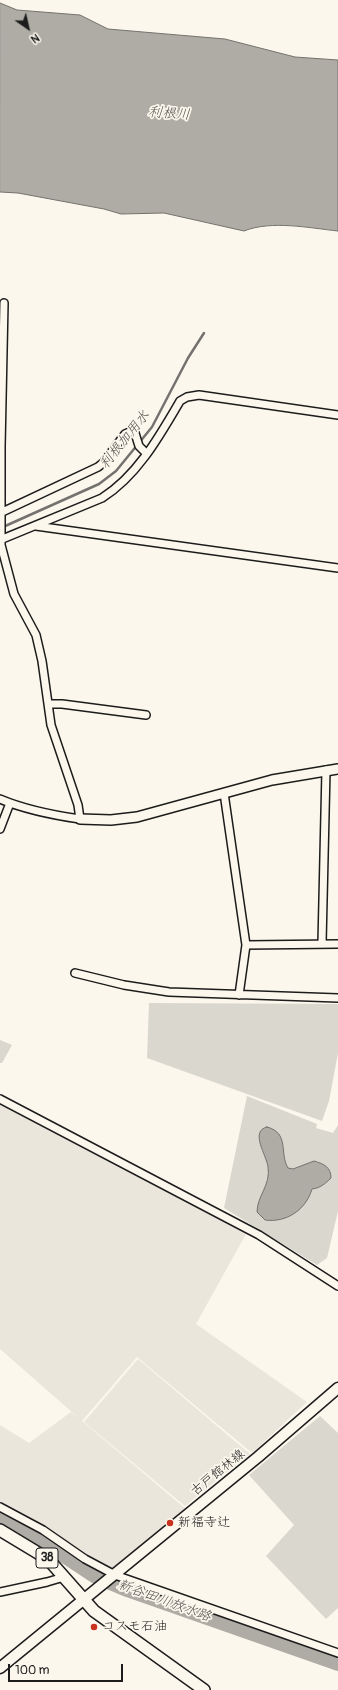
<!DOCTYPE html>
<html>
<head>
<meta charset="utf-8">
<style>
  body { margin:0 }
  #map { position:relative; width:338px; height:1690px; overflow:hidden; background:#fbf7ec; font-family:Pangolin,sans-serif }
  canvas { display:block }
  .north { position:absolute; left:8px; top:8px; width:40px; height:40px; -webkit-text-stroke:3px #fbf7ec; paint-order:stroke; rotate:146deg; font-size:11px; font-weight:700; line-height:16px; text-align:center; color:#1c1c1c }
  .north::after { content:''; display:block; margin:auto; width:14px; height:18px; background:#1c1c1c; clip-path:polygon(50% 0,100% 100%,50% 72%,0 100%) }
  .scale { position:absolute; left:8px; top:1664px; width:115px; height:18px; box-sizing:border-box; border:2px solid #1c1c1c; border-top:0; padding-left:5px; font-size:12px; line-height:14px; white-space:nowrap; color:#1c1c1c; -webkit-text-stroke:3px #fbf7ec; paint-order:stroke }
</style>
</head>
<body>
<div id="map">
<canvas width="338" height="1690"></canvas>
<div class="north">N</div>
<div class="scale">100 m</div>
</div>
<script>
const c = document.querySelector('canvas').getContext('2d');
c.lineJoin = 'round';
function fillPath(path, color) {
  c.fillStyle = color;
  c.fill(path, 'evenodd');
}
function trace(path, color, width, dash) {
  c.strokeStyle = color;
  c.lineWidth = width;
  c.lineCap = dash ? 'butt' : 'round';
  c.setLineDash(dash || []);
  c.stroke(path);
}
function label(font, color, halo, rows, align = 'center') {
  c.font = font + ' Pangolin,"Klee One",sans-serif';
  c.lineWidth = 3.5;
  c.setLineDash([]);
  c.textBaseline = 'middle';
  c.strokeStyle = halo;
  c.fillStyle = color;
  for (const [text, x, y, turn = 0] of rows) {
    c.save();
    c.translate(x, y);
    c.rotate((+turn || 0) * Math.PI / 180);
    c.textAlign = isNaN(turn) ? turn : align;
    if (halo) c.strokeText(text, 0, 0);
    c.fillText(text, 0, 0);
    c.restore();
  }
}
const built = new Path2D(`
  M0,1100L246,1234L196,1324L307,1402L252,1453L137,1357L82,1421L187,1510L111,1570L0,1505V1425L29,1443L71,1412L81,1420L0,1349Z
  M138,1359L250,1454L185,1506L84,1422Z`);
const green = new Path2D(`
  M149,1003L338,1004V1053L329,1101L322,1121L147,1058Z
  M0,1040L12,1045L2,1063H0Z
  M247,1096L317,1124L316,1128L333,1133L338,1125V1211L327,1258L317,1265L224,1208Z
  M320,1416L338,1433V1608L326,1619L266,1556L294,1525L249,1475Z`);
const water = new Path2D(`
  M0,3L17,10L80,15L108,29L225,39L295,57L338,60V231C309,228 272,220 244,231L164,213L121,214L104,209L18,193L0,192Z
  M267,1127C290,1133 279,1153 288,1168L293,1169L314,1161C324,1164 331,1167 331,1178C325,1184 320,1188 312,1189C306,1210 286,1223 265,1220L257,1212C257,1196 271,1185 268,1167C267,1156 249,1131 267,1127Z`);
const stream = new Path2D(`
  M3,527L99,484L116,471L152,427L188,358L204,333`);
const river = new Path2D(`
  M0,1518L32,1535L94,1576L127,1590L338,1664`);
const minor = new Path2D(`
  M0,513L98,467L103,463L125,434L134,430L139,446L146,453
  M36,526L338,568
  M0,540L102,498C137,476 159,437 180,401L187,397L199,395L338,415
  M48,704H62L146,715
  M224,793L246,945L239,995
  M0,799C26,810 52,815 80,819L78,805L51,725L42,661L36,635L14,594L1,545V447L4,303
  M0,829L10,803
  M322,943L326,770
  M246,945L338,944
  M75,973L124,985L169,992L338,998
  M0,1099L259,1235L338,1286
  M0,1507L43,1530L85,1559L115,1575L338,1653
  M0,1592L47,1582L64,1577`);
const tertiary = new Path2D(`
  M80,819L111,820L137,817L272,780L338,769`);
const secondary = new Path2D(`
  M0,1668L258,1457L338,1388`);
const primary = new Path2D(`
  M0,1530L48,1559L94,1611L204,1690`);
const markers = [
  [170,1523,4,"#c8321e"],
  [94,1627,4,"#c8321e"]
];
const shields = [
  [47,1558,22]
];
const shieldNames = [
  ["38",47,1558]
];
const streetNames = [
  ["古戸館林線",218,1473,-39]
];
const poiNames = [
  ["新福寺辻",178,1523],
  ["コスモ石油",102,1627]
];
const waterNames = [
  ["利根川",169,114,4],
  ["利根加用水",125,440,-51],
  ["新谷田川放水路",164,1601,20]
];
fillPath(built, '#eae6dc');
fillPath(green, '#dad7ce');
fillPath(water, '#afaca5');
trace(water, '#74726e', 1);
trace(stream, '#74726e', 2.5);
trace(river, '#afaca5', 14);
trace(minor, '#1c1c1c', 10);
trace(tertiary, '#1c1c1c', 12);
trace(secondary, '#1c1c1c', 13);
trace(primary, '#1c1c1c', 14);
trace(minor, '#fbf7ec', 7);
trace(tertiary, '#fbf7ec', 9);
trace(secondary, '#fbf7ec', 10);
trace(primary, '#fbf7ec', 11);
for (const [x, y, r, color] of markers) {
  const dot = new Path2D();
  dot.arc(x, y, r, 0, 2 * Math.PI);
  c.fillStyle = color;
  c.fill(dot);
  trace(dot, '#fbf7ec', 1.5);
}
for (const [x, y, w] of shields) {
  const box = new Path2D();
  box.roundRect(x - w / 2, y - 10, w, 20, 3);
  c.fillStyle = '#fbf7ec';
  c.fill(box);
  trace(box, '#1c1c1c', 1);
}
label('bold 12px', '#1c1c1c', null, shieldNames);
label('13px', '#1c1c1c', '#fbf7ec', streetNames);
label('13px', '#1c1c1c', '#fbf7ec', poiNames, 'left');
label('italic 14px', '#575653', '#fbf7ec', waterNames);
</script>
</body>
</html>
